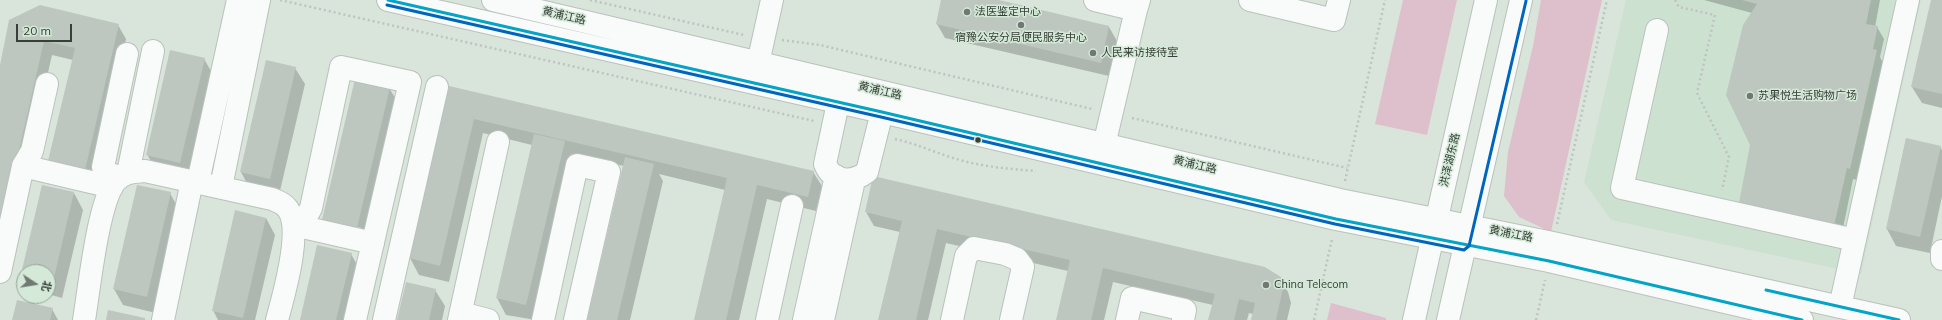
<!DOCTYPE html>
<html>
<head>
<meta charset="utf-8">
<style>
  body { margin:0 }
  #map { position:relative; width:1942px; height:320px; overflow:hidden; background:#d9e4db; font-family:Mulish,"Noto Sans SC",sans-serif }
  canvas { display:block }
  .north { position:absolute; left:16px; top:264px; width:40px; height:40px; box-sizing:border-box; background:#d4e9d8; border:1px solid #95a598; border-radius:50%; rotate:102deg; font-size:11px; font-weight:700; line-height:16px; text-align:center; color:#373f38 }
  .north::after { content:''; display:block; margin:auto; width:14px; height:18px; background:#707971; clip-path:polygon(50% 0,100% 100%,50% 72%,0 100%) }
  .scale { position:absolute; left:16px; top:24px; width:56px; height:18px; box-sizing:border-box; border:2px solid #373f38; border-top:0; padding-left:5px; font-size:12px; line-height:14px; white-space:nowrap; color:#373f38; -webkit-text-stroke:3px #d4e9d8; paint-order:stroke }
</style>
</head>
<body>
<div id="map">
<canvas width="1942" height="320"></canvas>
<div class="north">北</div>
<div class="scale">20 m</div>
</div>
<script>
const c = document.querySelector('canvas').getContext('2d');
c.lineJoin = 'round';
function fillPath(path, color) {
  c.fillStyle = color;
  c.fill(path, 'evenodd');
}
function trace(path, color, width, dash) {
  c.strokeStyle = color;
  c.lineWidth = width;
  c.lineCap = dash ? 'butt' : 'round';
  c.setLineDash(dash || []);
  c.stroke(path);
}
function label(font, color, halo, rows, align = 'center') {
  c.font = font + ' Mulish,"Noto Sans SC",sans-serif';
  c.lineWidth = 3;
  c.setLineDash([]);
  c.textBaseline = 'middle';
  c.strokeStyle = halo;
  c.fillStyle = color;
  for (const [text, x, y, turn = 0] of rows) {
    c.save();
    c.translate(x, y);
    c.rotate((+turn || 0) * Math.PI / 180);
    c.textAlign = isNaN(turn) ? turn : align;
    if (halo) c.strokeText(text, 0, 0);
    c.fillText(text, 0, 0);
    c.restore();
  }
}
const built = new Path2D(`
  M1626,0H1921L1861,274L1611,220L1584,182Z`);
const green = new Path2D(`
  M1403,0H1457L1427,135L1375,124Z
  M1541,0H1602L1551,232L1519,217L1504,196L1508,152L1533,46Z
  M1331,303L1386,318V320H1327Z`);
const shadow = new Path2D(`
  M942,0H995L1109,27L1117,41L1109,76L945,38L937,24Z
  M1704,0H1880L1875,27H1877L1884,39L1880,57L1883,63L1857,180L1853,179L1841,238L1751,145L1752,13Z
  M1932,0H1942V108L1922,103L1912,87Z
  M10,21L118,25L126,39L94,186L59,178L73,60L52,55L0,284V70Z
  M204,59L214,76L190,178L156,171L147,154Z
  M267,61L295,68L305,84L279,195L250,189L241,172Z
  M450,87L813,172L822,186L816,211L767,199L739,320H695L725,190L659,174L663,181L630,320H588L624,166L571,154L573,158L536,320L506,315L497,298L532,145L483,133L449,282L419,275L410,258Z
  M389,88L399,104L366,244L333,236L324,220ZM335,222L362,228V230L335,224Z
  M1906,139L1940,147L1942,150V196L1930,253L1896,246L1887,229Z
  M74,193L83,210L62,298L48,294V272H24V277L22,274Z
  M170,193L179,210L156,313L123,305L114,289Z
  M866,212L1280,277L1288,292L1291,303L1287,320H1252L1253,314L1249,313L1247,320H1209L1213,305L1113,282L1104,320H1057L1068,271L946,243L928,320H879L900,232L874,226Z
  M266,218L275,235L255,320H218L213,310Z
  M351,254L360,270L349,320H301Z
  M435,290L445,306L442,320H398Z
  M52,309L58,320H13Z`);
const building = new Path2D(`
  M941,0H999L1109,26L1101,63L936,24Z
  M1742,0H1871L1866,24L1878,26L1873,49L1877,50L1850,169L1847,168L1834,226L1739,203L1750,145L1726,95L1743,25L1757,4Z
  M1931,0H1942V94L1911,87Z
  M40,5L119,24L85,170L48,161L75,48L44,41L0,233V65L9,20Z
  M170,50L205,58L180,163L146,155Z
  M266,60L296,67L270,179L240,172Z
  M355,79L390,87L357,228L322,220Z
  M449,86L814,171L808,197L757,185L726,320H694L727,178L474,119L440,266L409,258Z
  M534,134L565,141L526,305L496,298Z
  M1906,138L1941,146L1920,237L1886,229Z
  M625,157L654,164L617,320H587Z
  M873,176L1265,267L1281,277L1283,288L1276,320H1251L1255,303L1239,299L1234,320H1208L1215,294L1103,268L1091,320H1056L1070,260L937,229L916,320H878L902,221L865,212Z
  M42,185L74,192L53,282L48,281V272H24V275L21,274Z
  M137,185L171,192L147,297L113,289Z
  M235,210L266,218L243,318L212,311Z
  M317,245L352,253L336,320H300Z
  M406,282L436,289L429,320H397Z
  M17,300L53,308L50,320H12Z
  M108,310L145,318V320H106Z`);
const path = new Path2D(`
  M280,0L814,121
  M590,0L744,35
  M1675,0L1679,7L1715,15L1697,93L1729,157L1722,190
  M782,40L820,45L1092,109
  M1132,118L1347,168
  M895,139C918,144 938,154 960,160C985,167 1010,169 1036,171
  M1345,181L1385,0
  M1557,224L1607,0
  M1314,320L1332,239
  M1536,320L1545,280`);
const minor = new Path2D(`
  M388,0L882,112L1336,219L1549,261L1802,320
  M493,0L1340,200L1553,243L1899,320
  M1095,0L1136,10L1139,0
  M1250,0L1334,20L1339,0
  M1657,30L1622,188L1855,240
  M755,77L772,0
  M838,103L825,164C833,183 852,183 867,172L882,112
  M1101,158L1136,10
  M23,166L32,151L47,84
  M128,173L153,51
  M120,177L107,173L103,167L127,54
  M198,182L238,0
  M221,187L259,0
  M294,225L305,219L311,208L341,67L410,82L355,320
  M294,225L373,243
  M1942,251V259
  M0,272L23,166L112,187
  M1840,307L1908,0
  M461,313L488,320
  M84,320C89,290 98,203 115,182C123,172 133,172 145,171L272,199C277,201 283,203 287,208C304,228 283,297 277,320
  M163,320L192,181
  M384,320L437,87
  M459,320L498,142
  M543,320L577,165L609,172L575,320
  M767,320L792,206
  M804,320L836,176
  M823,320L854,180
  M952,320L966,256L974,248L1005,254L1017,259L1023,267L1011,320
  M1127,320L1132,298L1185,310L1183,320`);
const major = new Path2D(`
  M1414,320L1486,0
  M1448,320L1521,0`);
const bus1 = new Path2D(`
  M388,0L882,112L1336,219L1549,261L1802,320
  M1766,290L1899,320`);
const bus2 = new Path2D(`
  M387,5L881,117L1335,224L1464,250L1469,246L1526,1`);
const markers = [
  [967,12,4,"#707971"],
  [1021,25,4,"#707971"],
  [1093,53,4,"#707971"],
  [1750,96,4,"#707971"],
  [978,140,3.5,"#373f38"],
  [1266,285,4,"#707971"]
];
const poiNames = [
  ["法医鉴定中心",975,12],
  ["宿豫公安分局便民服务中心",1021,38,"center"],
  ["人民来访接待室",1101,53],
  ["苏果悦生活购物广场",1758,96],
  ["China Telecom",1274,285]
];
const streetNames = [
  ["黄浦江路",564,16,13],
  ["黄浦江路",880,91,13],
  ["洪泽湖东路",1450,160,-77],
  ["黄浦江路",1195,165,13],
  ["黄浦江路",1511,234,11]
];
fillPath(built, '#cde1d1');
fillPath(green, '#dec0cd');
fillPath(shadow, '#0003');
fillPath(building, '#bdc6bf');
trace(minor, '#b9c2bb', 24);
trace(major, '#b9c2bb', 24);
trace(path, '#bfc3c0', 2.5, [2, 3]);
trace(minor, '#f9fbfa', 22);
trace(major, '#f9fbfa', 22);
trace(bus1, '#03a4c6', 3);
trace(bus2, '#0065bd', 3);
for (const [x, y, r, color] of markers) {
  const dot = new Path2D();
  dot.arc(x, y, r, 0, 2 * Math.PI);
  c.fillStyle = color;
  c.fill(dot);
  trace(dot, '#d4e9d8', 1.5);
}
label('11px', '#373f38', '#d4e9d8', poiNames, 'left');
label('11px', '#373f38', '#d4e9d8', streetNames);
</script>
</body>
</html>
